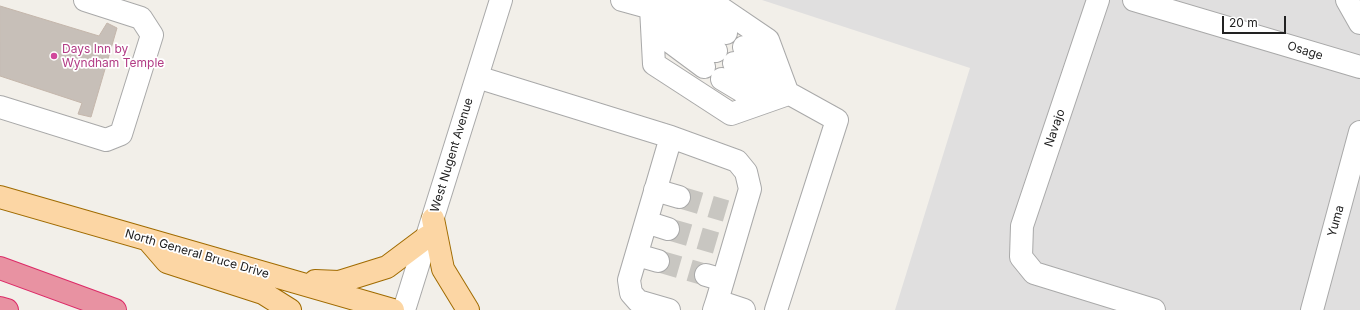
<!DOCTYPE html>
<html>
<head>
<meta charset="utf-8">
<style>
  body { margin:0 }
  #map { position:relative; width:1360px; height:310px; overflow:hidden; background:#f2efe9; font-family:Inter,sans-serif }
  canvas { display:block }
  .scale { position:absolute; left:1222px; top:16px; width:64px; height:18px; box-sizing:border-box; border:2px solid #222; border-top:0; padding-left:5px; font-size:12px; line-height:14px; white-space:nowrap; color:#222; -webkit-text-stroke:3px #fff; paint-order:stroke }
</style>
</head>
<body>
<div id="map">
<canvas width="1360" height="310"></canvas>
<div class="scale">20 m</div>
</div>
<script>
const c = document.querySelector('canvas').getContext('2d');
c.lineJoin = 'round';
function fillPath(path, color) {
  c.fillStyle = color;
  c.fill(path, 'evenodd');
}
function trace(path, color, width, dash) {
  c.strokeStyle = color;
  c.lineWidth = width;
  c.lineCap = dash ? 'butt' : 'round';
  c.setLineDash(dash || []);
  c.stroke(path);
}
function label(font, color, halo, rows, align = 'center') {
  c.font = font + ' Inter,sans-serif';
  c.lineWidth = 3.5;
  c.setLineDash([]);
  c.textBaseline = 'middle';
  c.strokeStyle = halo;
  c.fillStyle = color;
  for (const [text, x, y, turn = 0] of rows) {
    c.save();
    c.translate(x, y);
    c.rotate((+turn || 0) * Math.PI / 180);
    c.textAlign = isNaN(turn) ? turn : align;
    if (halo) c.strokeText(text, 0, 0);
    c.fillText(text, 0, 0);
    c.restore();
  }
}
const residential = new Path2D(`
  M762,0H1360V310H895L970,68Z`);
const building = new Path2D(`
  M0,6L99,36L107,23L117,28L91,117L78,114L82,103L0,76Z`);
const minorTunnel = new Path2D(`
  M679,197L726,211
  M668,229L716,243
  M658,261L706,275`);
const minor = new Path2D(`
  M622,0L651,8L716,51
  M1098,0L1022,226L1021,257L1034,273L1154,310
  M1134,0L1360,67
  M1347,0L1360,23
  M651,8L654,64L731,114L788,94L768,40L709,0
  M651,8L682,2L726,33
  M654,15L665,38L704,67
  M744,47L764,61L765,80
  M734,63L837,120L776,310
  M477,77L671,137L629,280L631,293L638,301L669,310
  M722,79L747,94L765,80
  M0,107L106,140L121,134L152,35L141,18L85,0
  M671,137L737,161L746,172L750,189L717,301
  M655,190L679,197
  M646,222L668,229
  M637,255L658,261
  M706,275L723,280
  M404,310L501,0
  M714,310L717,301L744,310
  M1312,310L1360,132`);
const major = new Path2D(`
  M0,197L393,310
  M433,219L443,269L468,310
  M148,240L167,262L263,293L290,310
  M315,281L339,282L387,267L427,237`);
const highway = new Path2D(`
  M0,268L115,310
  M0,308L7,310`);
const markers = [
  [54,56,4,"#d1479c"]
];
const hotelNames = [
  ["Days Inn by",62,49],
  ["Wyndham Temple",62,63]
];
const streetNames = [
  ["Osage",1305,51,17],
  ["Navajo",1055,128,-71],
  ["West Nugent Avenue",452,155,-73],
  ["Yuma",1336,221,-75],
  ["North General Bruce Drive",197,254,16]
];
fillPath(residential, '#e0dfdf');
fillPath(building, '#c7bfb8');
trace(building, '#c4b6ab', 1);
trace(minorTunnel, '#c8c6c1', 22, [22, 11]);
trace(minor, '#a9a9a9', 24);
trace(major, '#a06b00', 24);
trace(highway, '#dc2a67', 24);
trace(minor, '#fff', 22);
trace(major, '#fcd6a4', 22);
trace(highway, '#e892a2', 22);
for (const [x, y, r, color] of markers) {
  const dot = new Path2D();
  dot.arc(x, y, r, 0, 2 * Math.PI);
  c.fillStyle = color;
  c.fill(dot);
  trace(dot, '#fff', 1.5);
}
label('12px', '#b23c85', '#fff', hotelNames, 'left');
label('12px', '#222', '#fff', streetNames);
</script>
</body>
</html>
